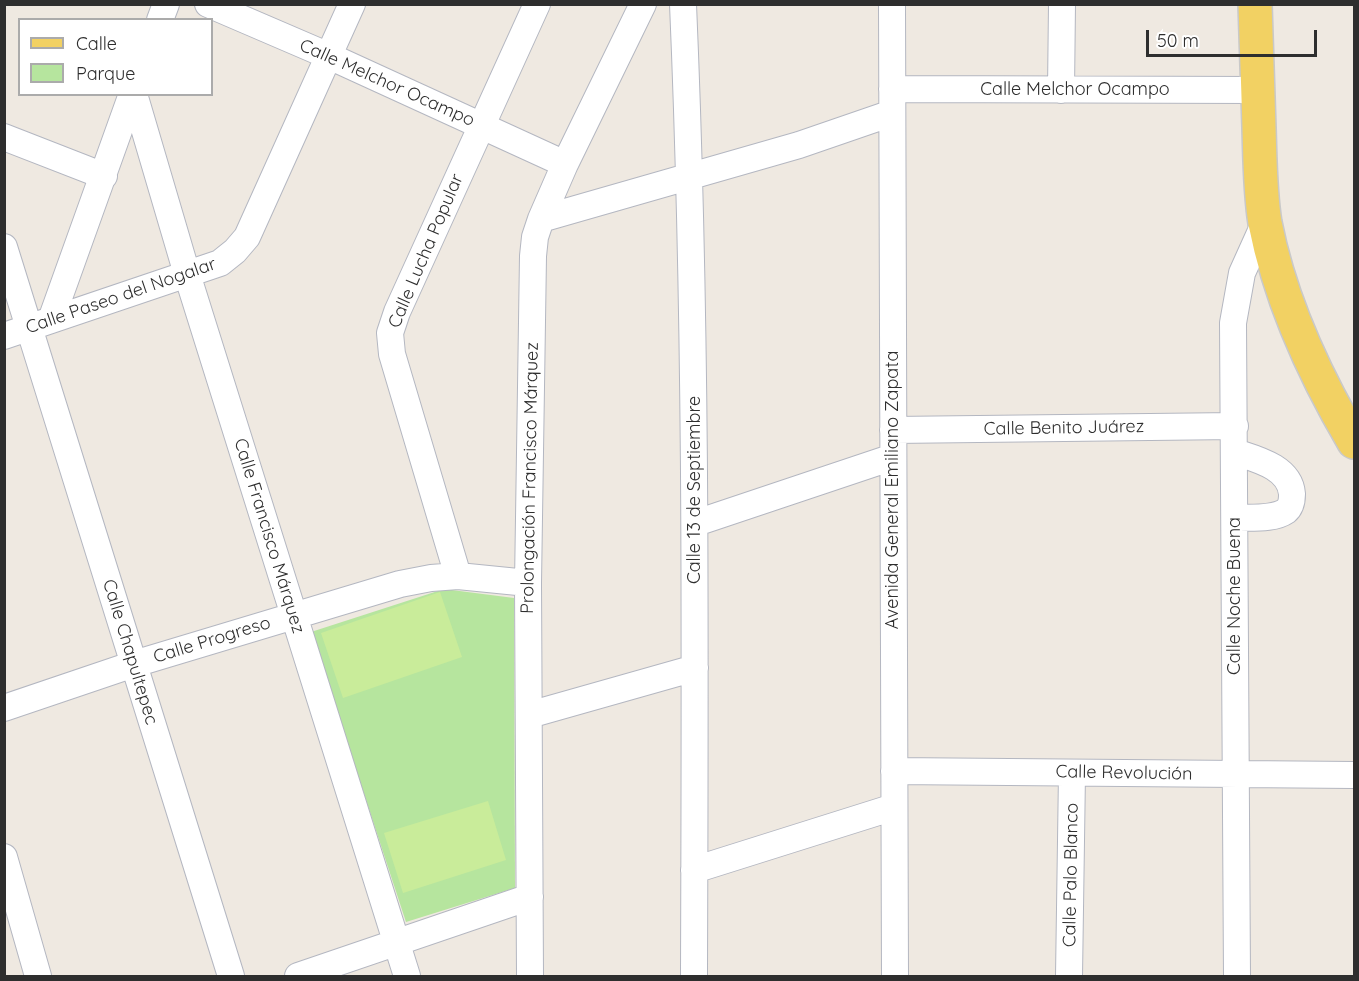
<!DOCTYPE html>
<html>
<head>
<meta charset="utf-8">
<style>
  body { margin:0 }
  #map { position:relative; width:1359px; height:981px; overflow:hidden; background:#efe9e1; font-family:Quicksand,sans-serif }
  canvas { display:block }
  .frame { position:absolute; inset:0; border:6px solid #2e2e2e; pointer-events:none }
  .legend { position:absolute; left:18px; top:18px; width:195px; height:78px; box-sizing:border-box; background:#fff; border:2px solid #ababab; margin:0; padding:8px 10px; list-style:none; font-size:18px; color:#2e2e2e }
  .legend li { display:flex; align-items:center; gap:12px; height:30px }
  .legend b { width:30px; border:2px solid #ababab }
  .scale { position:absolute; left:1146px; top:30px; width:171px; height:27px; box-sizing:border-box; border:3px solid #2e2e2e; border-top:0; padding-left:8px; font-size:18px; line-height:21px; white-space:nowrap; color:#2e2e2e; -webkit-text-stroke:4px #fff; paint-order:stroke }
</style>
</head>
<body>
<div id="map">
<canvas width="1359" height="981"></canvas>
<div class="frame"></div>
<ul class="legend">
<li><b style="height:8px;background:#f2d163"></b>Calle</li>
<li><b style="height:16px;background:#b6e59e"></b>Parque</li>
</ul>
<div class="scale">50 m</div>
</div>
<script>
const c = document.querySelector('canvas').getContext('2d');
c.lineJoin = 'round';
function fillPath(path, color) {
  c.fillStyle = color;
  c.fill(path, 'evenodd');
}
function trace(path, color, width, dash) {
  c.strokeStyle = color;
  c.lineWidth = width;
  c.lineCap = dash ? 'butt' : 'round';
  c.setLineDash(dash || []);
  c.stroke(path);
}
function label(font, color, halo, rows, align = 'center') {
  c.font = font + ' Quicksand,sans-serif';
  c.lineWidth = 4.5;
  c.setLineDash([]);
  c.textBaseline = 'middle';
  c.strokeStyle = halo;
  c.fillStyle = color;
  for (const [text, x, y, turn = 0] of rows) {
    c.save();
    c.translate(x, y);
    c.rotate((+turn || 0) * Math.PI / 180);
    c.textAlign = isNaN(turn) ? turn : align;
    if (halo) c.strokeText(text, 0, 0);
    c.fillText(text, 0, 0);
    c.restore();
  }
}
const green = new Path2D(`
  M444,589L514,598L515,888L406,922L311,632Z`);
const pitch = new Path2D(`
  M440,592L462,657L343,698L321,633Z
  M488,801L506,860L403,893L384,833Z`);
const minor = new Path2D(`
  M208,4L329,56L565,164
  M683,4C697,328 695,652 694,976
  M892,4L895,976
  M160,20L166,4
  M892,89L1258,90
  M1061,90L1062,4
  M134,94L187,274L407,976
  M4,137L104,176
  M541,219L799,145L892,113
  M4,247L231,976
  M51,320L132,94
  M4,336L220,263L235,251L247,237L352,4
  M893,430L1235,426
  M1235,452C1256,459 1290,467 1292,494C1292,501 1291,507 1286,511C1273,520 1250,517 1235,518
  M696,523L893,457
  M458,576L392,354L390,333L397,312L537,4
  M4,708L134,664L400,584L431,578L458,576L528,583
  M529,715L695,668
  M894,771L1354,775
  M4,857L38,976
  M694,870L894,807
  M298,976L530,897
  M530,976L528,583L533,256L535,237L541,219L565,164L643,4
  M1069,976L1072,773
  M1237,976L1233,323L1242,273L1265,222`);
const major = new Path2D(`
  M1255,4C1256,46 1258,87 1259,128C1260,159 1260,192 1265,223C1280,301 1314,374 1354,442`);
const streetNames = [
  ["Calle Melchor Ocampo",387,83,24],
  ["Calle Melchor Ocampo",1075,90],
  ["Calle Lucha Popular",426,251,-67],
  ["Calle Paseo del Nogalar",121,296,-19],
  ["Calle Benito Juárez",1064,428,-1],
  ["Prolongación Francisco Márquez",530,478,-89],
  ["Calle 13 de Septiembre",695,490,-90],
  ["Avenida General Emiliano Zapata",893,490,-90],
  ["Calle Francisco Márquez",269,536,73],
  ["Calle Noche Buena",1235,596,-90],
  ["Calle Progreso",212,640,-17],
  ["Calle Chapultepec",130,652,73],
  ["Calle Revolución",1124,773,1],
  ["Calle Palo Blanco",1071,875,-89]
];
fillPath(green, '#b6e59e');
fillPath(pitch, '#c9ec9a');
trace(minor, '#b4b7c1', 28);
trace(major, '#c9c9c9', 36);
trace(minor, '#fff', 26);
trace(major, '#f2d163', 33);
label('18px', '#2e2e2e', '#fff', streetNames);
</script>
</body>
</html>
